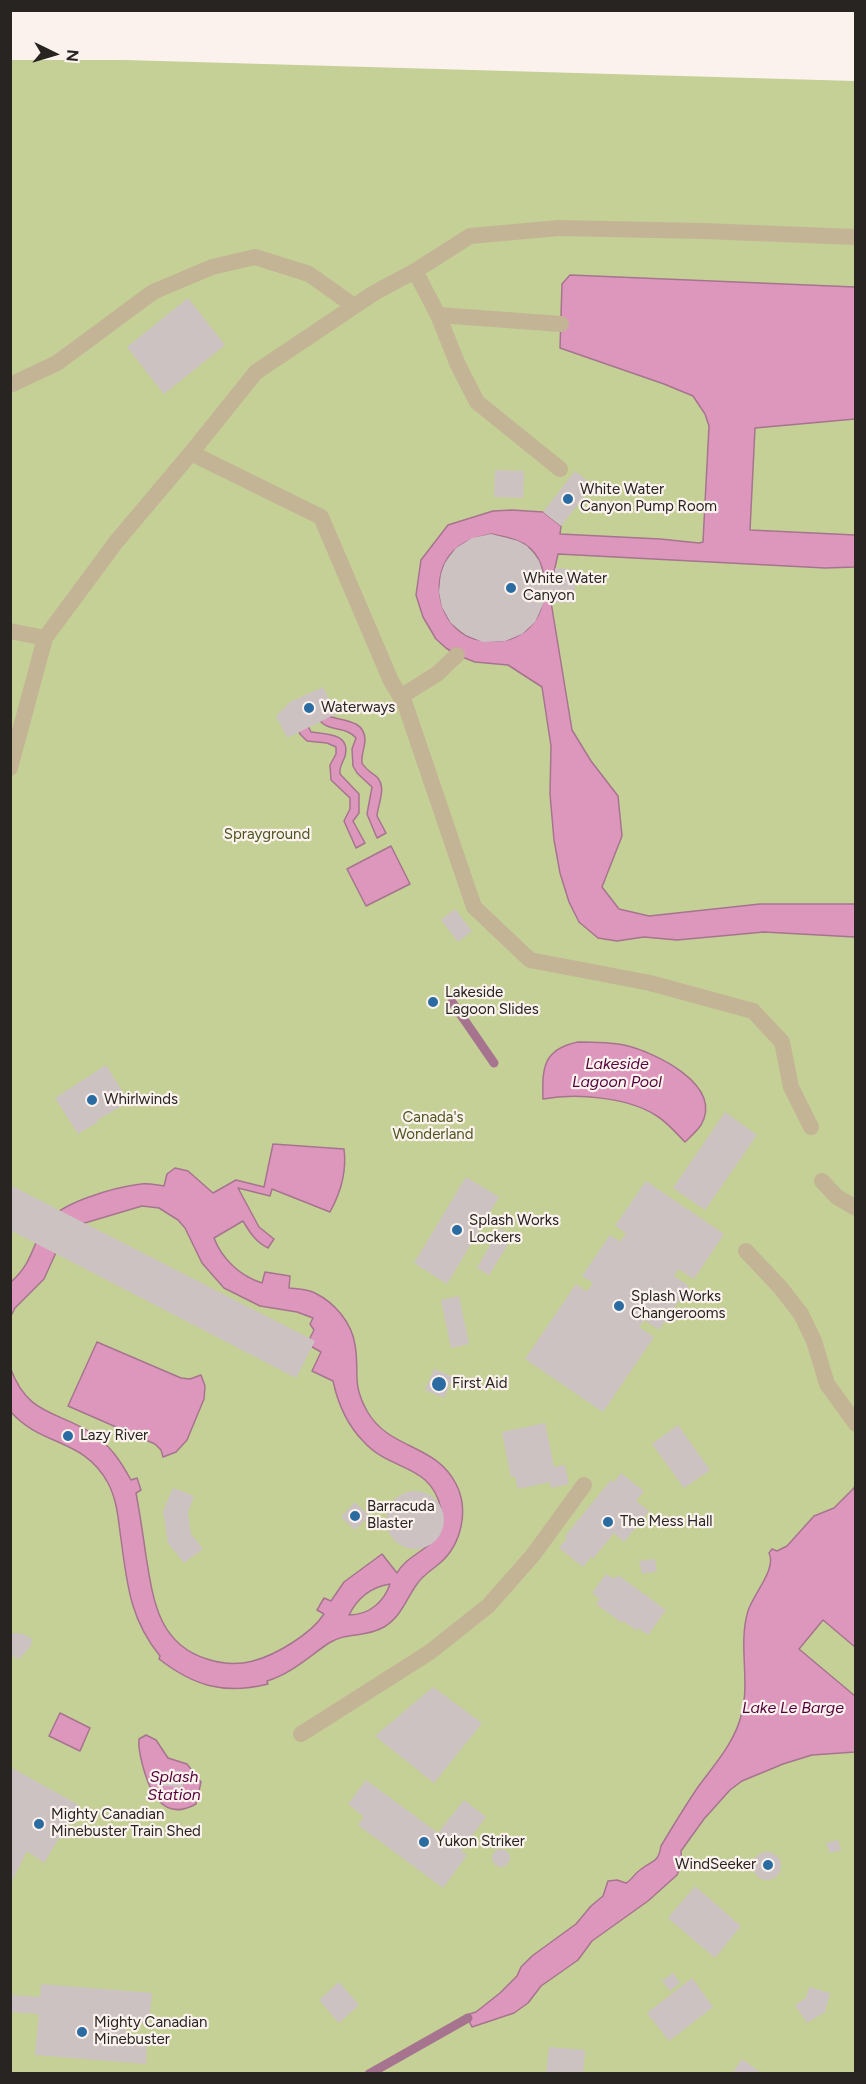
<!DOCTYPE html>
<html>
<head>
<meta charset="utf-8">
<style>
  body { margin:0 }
  #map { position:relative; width:866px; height:2084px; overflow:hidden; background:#fbf2ed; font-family:Figtree,sans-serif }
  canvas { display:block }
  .frame { position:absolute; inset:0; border:12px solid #272422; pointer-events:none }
  .north { position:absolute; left:24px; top:24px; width:60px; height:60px; -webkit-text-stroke:4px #fbf2ed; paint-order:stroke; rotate:95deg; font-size:16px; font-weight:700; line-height:24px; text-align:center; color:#272422 }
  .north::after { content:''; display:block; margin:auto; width:21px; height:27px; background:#272422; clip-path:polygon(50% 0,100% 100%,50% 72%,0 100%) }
</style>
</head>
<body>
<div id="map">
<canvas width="866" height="2084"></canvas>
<div class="frame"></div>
<div class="north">N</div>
</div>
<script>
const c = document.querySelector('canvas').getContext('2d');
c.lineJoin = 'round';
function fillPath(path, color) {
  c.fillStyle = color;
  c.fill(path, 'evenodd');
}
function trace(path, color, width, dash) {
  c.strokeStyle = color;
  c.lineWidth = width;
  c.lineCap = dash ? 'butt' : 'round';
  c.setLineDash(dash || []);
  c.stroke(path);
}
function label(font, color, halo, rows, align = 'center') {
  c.font = font + ' Figtree,sans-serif';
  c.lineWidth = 4.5;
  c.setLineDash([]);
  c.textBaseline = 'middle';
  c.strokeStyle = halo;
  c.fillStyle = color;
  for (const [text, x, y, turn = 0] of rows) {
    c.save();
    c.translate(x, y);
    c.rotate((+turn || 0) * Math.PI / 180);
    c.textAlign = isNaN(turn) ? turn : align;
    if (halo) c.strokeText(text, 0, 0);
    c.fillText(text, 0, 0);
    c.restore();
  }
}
const green = new Path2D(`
  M11,60H125L855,81V2073H11Z`);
const water = new Path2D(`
  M570,275L855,287V419L755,428L750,530L855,535V567L825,568L558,554L552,581L551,602L572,730L591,761L618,796L622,836L602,887L619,909L649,916L760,904H855V937L764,932L677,940L644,937L617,941L598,938L579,922L569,902L560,873L554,840L550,794L551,746L542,687L508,665L475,662L457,655L446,648L436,639L423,617L416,595L421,560L448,525L493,511L512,510L543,512L561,526L560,534L660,539L699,543L703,542L709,426L705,414L693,396L664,384L560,348L562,284ZM491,534C500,536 510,537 518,541C548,553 551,595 536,619C528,632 513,641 498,641C487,641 477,641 467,636C435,620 429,569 458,547C468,539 479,537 491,534Z
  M328,716C341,721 365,719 365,740C365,748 361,754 362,763C366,770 371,772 377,777C387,788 378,803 377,816L386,833L377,838L367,814L372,787L357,773L353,766L352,749L356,738C346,726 330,732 320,721Z
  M305,720L311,732C325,734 351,733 345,756C343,763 339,766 340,774L359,794V813L353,821L365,843L356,848L344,821L350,809V798L331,780L330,765L336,754V747L327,743L307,741L300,734L296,724Z
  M391,846L410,884L366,906L347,869Z
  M578,1042C593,1042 609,1042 624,1045C655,1052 724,1085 701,1125C697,1131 690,1137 685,1142C676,1133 668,1123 657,1116C628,1097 576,1093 543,1099C542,1068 543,1049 578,1042Z
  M273,1144L344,1149C347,1172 341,1192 330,1212L272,1189L270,1196L238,1188L259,1227L274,1239L268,1248C256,1242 250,1233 243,1221L214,1238C222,1259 240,1276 262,1283L265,1272L290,1276L289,1288C297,1289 307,1289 315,1293C335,1303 352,1323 355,1345C360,1373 351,1382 367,1411C389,1450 435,1443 456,1484C469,1509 462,1544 440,1563C432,1570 423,1575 417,1584C406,1599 402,1616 384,1627C365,1638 346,1632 329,1643C308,1657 291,1674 267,1681L268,1684C224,1695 194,1686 159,1659L160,1656C128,1617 127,1580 120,1532C118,1515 116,1498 108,1483C84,1438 42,1447 11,1412L10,1367C28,1417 57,1410 93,1434C111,1446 121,1462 131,1480L137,1478L141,1490L136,1493C140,1514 143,1535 146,1556C153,1599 158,1644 207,1659C222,1664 238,1665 253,1661C276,1655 311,1634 324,1614L317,1610L324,1598L331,1601L344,1582L382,1554L397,1573C407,1555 430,1550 440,1532C443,1524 443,1517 441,1509C431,1463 391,1472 364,1442C347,1425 338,1404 333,1381L312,1371L321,1352L307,1344L314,1330L310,1324L313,1318L297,1312L260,1306L224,1288L202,1263L185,1228L178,1220L159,1208L142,1206L78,1225L63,1237L44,1279L15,1308L11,1316V1282C32,1263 31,1249 44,1226C56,1203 116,1187 141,1184C148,1183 156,1185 164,1186L167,1174L175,1168L188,1171L213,1193L236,1180L264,1187ZM390,1584C384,1602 369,1615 349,1615C358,1597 371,1587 390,1584Z
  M97,1342L181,1378L190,1379L201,1375L205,1386L204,1399L187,1440L176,1452L163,1457L161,1450L155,1444L68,1406Z
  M855,1485V1647L823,1620L799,1649L855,1696V1752L812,1755L783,1764L742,1781L730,1790L704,1819L681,1851L682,1863L677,1875L648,1901L592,1941L578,1960L541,1986L528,2003L514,2013L472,2027L466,2015L476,2012L500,1993L517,1976L521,1967L532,1956L576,1924L591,1906L603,1896L608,1881L617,1880L626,1883C632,1880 634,1874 640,1870C652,1860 658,1864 661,1846C673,1826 685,1806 698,1787C715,1764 736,1741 742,1712C750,1679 738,1644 748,1611C753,1594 777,1569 769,1553L772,1549L777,1551L787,1546L814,1516L834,1508L854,1488Z
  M60,1713L90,1728L80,1751L49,1736Z
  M146,1735L156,1740L168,1758L187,1764L201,1782L196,1804C162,1823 149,1790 142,1763C140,1755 138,1747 139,1739Z`);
const stream = new Path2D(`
  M452,1002L494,1063
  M369,2074L468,2018`);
const building = new Path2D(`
  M188,298L225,345L164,394L127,347Z
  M495,470L524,471L523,498L494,497Z
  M575,471L593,485L561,526L543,512Z
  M491,534L518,541L527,546L539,561L545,581L554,582L555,568L570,569L569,582L575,583V603L544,602L535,622L522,634L505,641L483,642L466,635L451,623L442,607L439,592L441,574L445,563L456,548L472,538Z
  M323,687L336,714L287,738L276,716L290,702Z
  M455,909L472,931L458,942L441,920Z
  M106,1065L129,1102L97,1120L98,1122L78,1134L55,1098Z
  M725,1112L757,1135L705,1210L673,1188Z
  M466,1177L499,1197L447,1284L414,1263Z
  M646,1181L724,1234L694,1279L678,1269L674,1276L689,1286L659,1330L644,1320L639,1327L654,1337L603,1412L525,1359L576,1284L587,1292L593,1283L582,1276L610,1235L620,1242L626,1233L615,1226Z
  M10,1185L315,1341L296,1378L10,1230Z
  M500,1228L513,1236L489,1275L477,1268Z
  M459,1296L469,1344L451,1348L441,1300Z
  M434,1369L453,1377L444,1398L425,1390Z
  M545,1423L554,1467L565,1465L569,1484L551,1488L550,1482L518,1489L515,1476L511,1477L502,1432Z
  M678,1425L710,1470L684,1488L652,1444Z
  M621,1473L644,1491L636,1501L649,1511L624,1542L614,1533L593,1559L591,1557L583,1567L559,1548L567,1538L565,1536L611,1480L614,1482Z
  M173,1488L194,1496L188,1513L191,1534L203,1549L184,1563L168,1543L163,1511Z
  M386 1520a29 29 0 1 1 58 0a29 29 0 1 1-58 0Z
  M355,1502L369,1516L355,1530L341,1517Z
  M655,1559L657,1571L642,1574L639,1561Z
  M606,1574L614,1579L618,1575L666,1610L648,1635L638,1628L637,1631L623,1621L622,1623L596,1604L600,1599L592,1593Z
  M13,1633L23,1634L32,1639L31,1646L19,1659L15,1658L10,1653V1637Z
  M433,1687L482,1723L434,1783L375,1736Z
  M10,1767L79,1805L44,1863L27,1851L10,1885Z
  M164,1771H183V1787L163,1786Z
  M366,1780L438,1833L464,1800L486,1817L461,1851L467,1855L443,1888L358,1825L364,1817L348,1804Z
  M838,1840L841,1850L830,1853L826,1843Z
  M492 1858a9 9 0 1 1 18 0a9 9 0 1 1-18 0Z
  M753 1866a14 14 0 1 1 28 0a14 14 0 1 1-28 0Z
  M695,1886L741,1926L715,1958L668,1918Z
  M673,1973L680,1983L670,1991L662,1981Z
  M692,1978L713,2007L669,2041L647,2013Z
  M339,1982L359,2005L339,2023L319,2000Z
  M41,1984L152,1993L149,2024L127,2022L125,2040L147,2042L146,2064L35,2055L39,2014L10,2012V1995L40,1997Z
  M809,1987L830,1993L825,2012L807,2023L795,2005L806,1998Z
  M549,2047L585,2050L583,2074H546Z
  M742,2059L760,2072L759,2074H732Z`);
const lane = new Path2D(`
  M415,271L438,315L458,365L477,402L560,469
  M438,315L561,324
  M10,385L57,363L153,292L212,267L255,257L309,274L354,306
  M191,453L321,517L391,681L405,704L474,907L530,960L650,983L753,1011L782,1042L791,1087L811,1127
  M10,631L45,638
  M400,697L437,674L457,655
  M10,768L45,638L116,542L191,453L256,372L374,293L415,271L470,236L559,228L703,231L856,237
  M822,1181L837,1197L856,1208
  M746,1251L780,1287L801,1314L814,1341L827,1384L856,1424
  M301,1734L430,1652L488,1606L533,1555L584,1485`);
const markers = [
  [568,499,6,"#2a6ba1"],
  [511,588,6,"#2a6ba1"],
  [309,708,6,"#2a6ba1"],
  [433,1002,6,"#2a6ba1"],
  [92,1100,6,"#2a6ba1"],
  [457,1230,6,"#2a6ba1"],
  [619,1306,6,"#2a6ba1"],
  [439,1384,8,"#2a6ba1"],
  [68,1436,6,"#2a6ba1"],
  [355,1516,6,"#2a6ba1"],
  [608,1522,6,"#2a6ba1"],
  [39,1824,6,"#2a6ba1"],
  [424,1842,6,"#2a6ba1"],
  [768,1865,6,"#2a6ba1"],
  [82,2032,6,"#2a6ba1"]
];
const poiNames = [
  ["White Water",580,490],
  ["Canyon Pump Room",580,507],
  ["White Water",523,579],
  ["Canyon",523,596],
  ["Waterways",321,708],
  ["Lakeside",445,993],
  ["Lagoon Slides",445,1010],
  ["Whirlwinds",104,1100],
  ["Splash Works",469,1221],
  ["Lockers",469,1238],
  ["Splash Works",631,1297],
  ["Changerooms",631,1314],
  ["First Aid",452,1384],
  ["Lazy River",80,1436],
  ["Barracuda",367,1507],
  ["Blaster",367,1524],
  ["The Mess Hall",620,1522],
  ["Mighty Canadian",51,1815],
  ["Minebuster Train Shed",51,1832],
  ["Yukon Striker",436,1842],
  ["WindSeeker",756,1865,"right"],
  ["Mighty Canadian",94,2023],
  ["Minebuster",94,2040]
];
const parkNames = [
  ["Sprayground",267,835],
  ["Canada's",433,1118],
  ["Wonderland",433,1135]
];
const waterNames = [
  ["Lakeside",617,1064],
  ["Lagoon Pool",617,1082],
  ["Lake Le Barge",793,1708],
  ["Splash",174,1777],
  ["Station",174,1795]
];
fillPath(green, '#c5d096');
fillPath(water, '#dd97bd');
trace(water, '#a6748e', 1.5);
trace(stream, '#a6748e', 9);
fillPath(building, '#ccc2c2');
trace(lane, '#c3b496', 16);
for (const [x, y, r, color] of markers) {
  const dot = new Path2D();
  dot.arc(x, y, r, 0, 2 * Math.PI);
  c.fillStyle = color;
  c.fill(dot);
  trace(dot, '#fbf2ed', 2);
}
label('15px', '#272422', '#fbf2ed', poiNames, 'left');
label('15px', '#4e5620', '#fbf2ed', parkNames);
label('italic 16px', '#54003b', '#fbf2ed', waterNames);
</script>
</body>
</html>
